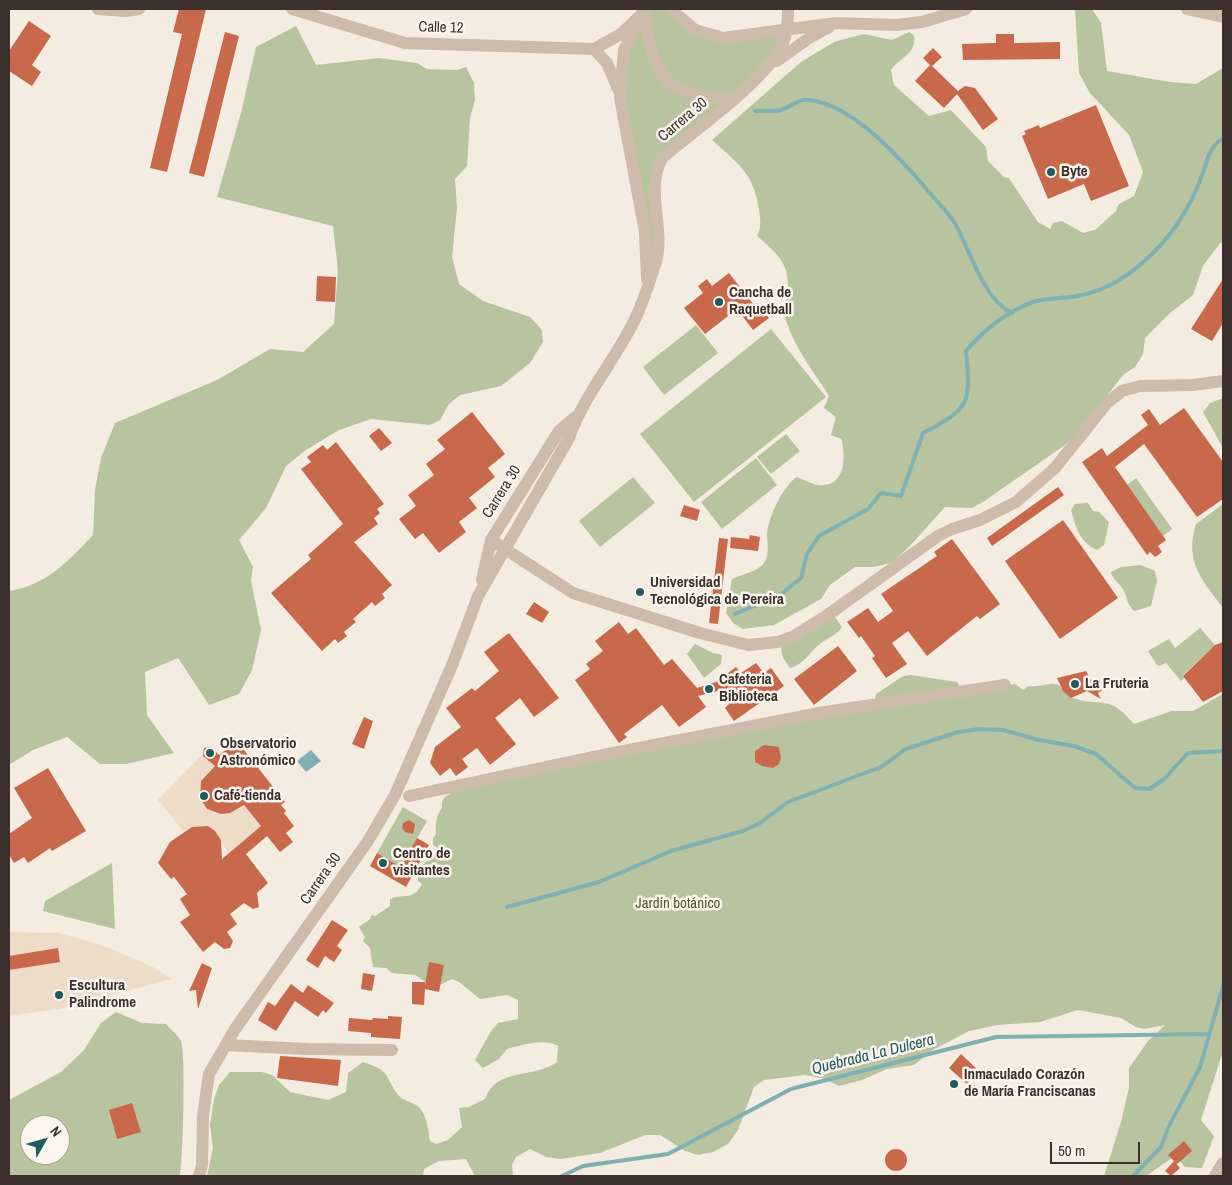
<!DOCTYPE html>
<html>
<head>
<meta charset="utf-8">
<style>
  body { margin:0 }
  #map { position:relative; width:1232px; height:1185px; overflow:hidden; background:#f4ebe1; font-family:"Archivo Narrow",sans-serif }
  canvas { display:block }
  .frame { position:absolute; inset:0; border:10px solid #3b302b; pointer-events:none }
  .north { position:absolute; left:20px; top:1115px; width:50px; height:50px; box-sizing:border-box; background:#fbf5ee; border:1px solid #aea6a0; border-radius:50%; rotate:52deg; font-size:14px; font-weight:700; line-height:20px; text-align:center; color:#3b302b }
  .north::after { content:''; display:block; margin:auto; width:18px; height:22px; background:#1f5a5e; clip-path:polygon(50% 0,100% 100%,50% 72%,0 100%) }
  .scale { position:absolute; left:1050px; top:1142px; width:90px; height:22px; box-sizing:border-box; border:2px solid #3b302b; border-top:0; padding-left:6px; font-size:15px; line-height:18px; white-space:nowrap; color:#3b302b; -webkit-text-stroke:4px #fbf5ee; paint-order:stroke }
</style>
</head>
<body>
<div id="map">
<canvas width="1232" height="1185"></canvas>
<div class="frame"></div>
<div class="north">N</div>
<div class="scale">50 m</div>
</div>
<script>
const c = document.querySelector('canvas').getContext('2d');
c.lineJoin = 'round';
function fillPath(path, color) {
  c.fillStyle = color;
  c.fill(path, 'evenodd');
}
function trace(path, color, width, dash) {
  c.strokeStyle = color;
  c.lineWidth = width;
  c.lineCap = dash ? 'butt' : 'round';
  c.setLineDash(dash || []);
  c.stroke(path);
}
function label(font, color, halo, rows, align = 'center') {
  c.font = font + ' "Archivo Narrow",sans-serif';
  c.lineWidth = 5;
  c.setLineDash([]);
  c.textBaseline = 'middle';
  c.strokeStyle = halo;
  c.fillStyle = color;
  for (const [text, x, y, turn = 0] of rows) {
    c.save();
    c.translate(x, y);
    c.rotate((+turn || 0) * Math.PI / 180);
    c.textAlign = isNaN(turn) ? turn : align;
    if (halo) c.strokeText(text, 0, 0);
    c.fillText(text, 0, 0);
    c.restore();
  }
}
const green = new Path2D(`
  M645,9H672L709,35L788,29L778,53L658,164L659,236L647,262L620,98L633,33Z
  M1075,9H1092L1101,23L1107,71L1170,82L1196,84L1223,68V242L1220,243L1203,266L1193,295L1170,313L1145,338L1143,354L1135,367L1123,375L1083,427L1065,445L983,502L972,508L945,507L909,547L891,563L874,567H855L830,585L821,599L774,625L743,629L733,623L726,613L732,579C740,575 750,573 757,569C775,559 764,541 768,527C773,508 782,490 796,477C804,479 811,484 818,485C845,488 847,457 841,439L831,435L836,417L824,408L829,396C814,372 796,350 787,323C783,314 785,306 787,297C792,265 778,254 757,236C762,226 760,219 759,209C753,172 738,164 712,140L801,62L834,42L864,34L892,40L909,32L914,35C917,54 900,57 891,70L894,85L929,116L951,110L986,147L988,161L1004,177L1009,178L1038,222L1050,229L1053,223L1062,221L1083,233L1095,230L1116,211L1119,204L1134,196L1143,172L1129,135L1090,93L1079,73Z
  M296,26L316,65L379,58L417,63L427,69L457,70L466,67L474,83L475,100L470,118L467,166L455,179L457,208L452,257L459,284L483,301L530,317L542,330L543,342L530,363L501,386L460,395L449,404L440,420L430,425L371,419L339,430L306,450L286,466L266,508L239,540L253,567L251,581L261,630L252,670L239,694L209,705L178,658L145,672L147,715L174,753L126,764H100L67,737L33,750L9,765V591C47,585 67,562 93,535L95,490L101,458L115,423L217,380L270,349L303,352L334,324L338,270L333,226L217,197L241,113L256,47Z
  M696,325L718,353L664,395L643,367Z
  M771,329L826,397L694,502L640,434Z
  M1223,398V448L1203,412L1210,403Z
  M786,434L800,451L771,474L757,457Z
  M756,458L777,485L722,529L701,502Z
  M633,477L655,503L600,547L579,521Z
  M1136,478L1172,529L1163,536L1127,485Z
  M1088,503L1093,511L1099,512L1109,522L1104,545L1097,550C1079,542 1076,527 1071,510L1075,504Z
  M1223,504V608C1202,580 1184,561 1196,524Z
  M1141,565L1155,571L1157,581L1151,606L1134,611C1126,603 1128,598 1123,589C1119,583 1112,579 1111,572L1121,567Z
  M835,617L842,627C836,636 828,637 820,644C808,653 805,664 790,668L783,658L781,647Z
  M1200,628L1215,645L1183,675L1184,678L1181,681L1166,663L1160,666L1157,665L1148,651L1169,639L1175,648Z
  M695,644L713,653L722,655L721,664L704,678L687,654Z
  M911,675L957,682L963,691L1015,684L1023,690L1028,686C1037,688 1047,683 1055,684C1063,685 1065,696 1073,698C1104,708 1108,693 1134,724L1172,711H1193L1223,694V1051L1201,1120L1214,1136L1202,1168L1185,1167L1175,1156L1146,1176H1104L1121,1122L1129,1088V1068L1148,1041L1165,1025L1144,1029L1136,1027L1121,1018L1078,1010L1040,1022L997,1025L969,1031L933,1050L914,1065L887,1069L862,1080L839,1086L825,1079L805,1075L764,1080L754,1087L738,1130L728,1144L713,1152L698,1155L685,1151L660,1135H645L600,1153L561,1159L546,1157L530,1149L516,1157L512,1165L513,1176H475L466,1159L439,1161L424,1169L423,1176H207L213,1148L210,1125L214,1099L219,1085L230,1072H262L272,1075L290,1092L328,1100L346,1092L348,1073L363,1062C393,1072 383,1075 399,1096C403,1100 411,1102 416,1105C427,1112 428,1130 430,1141L436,1144L448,1140L462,1127L459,1108L469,1107L485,1099C496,1067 533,1079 557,1062L558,1046C544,1038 522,1045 507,1049L499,1059L483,1068L475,1060L491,1031L498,1023L518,1019V1000L507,995L480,999L459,982L452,979L440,985L427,983L415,975L392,973L386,968L373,967L370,948L363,941L365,937L359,927L369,920L372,915L375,916L390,906V899C404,893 413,901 422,884L418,881C418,868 426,859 438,853V848L433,845V838L436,834C435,824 436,816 442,808C441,801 443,797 450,794L453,787L874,703L876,694L903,676Z
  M403,807L427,821L401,867L377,853Z
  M112,863L115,929L43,911L45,901Z
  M116,1012L142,1023L166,1024C170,1029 178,1035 181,1041C186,1054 183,1159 180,1176H9V1100L61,1072L84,1050L101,1023ZM30,1125H60V1155H30Z`);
const plaza = new Path2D(`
  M202,755L216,766L206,774L200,785V797L204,805L215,813L224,814L244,805L261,826L228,853L218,835L207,827L198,826L183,831L158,800Z
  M9,932L58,933L84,940L107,947L153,967L171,979L64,1008L9,1016V970L60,961L58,948L9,956Z`);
const water = new Path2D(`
  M311,750L321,761L306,772L297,761Z`);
const stream = new Path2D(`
  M755,111C763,111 773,112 781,110C790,107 800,98 809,100C856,105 906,165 935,199C942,207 951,216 956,225C970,251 984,300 1012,313
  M735,614L780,595L801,578L807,554L819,536L868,509L881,493L901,496L923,433C935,427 958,415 964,403C971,389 967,366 966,351C984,330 1006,312 1033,302C1048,297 1066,299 1082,295C1107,290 1131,274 1150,256C1177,231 1196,197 1206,163C1208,155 1215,141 1223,139
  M507,907L599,882L671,851L743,831L760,823L788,802L881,767L906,749L958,732L979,729L1003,730L1039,740L1074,746L1096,754L1135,788L1150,789L1164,779L1188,753L1223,751
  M562,1176L583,1166L668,1154L791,1089L996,1037L1209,1034
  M1133,1176L1161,1147L1168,1128L1200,1067L1223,986`);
const building = new Path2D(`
  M179,9H206L167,172L150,168L182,34L173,32Z
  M29,21L51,36L32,65L41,72L32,86L9,71V51Z
  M225,32L239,36L204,177L189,173Z
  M996,34H1014V43L1060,42V59L963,60L962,44L996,43Z
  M933,48L942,57L932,66L958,91L965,86L975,88L998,119L983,130L957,94L944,108L915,81L930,65L923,58Z
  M1096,105L1129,186L1091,201L1084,184L1048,199L1022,136L1026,134L1024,131L1039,125L1040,128Z
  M729,273L754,305L757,303L769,318L753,330L737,309L705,334L684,308L703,293L698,286L707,279L712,286Z
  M317,276L336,277L335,302L316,301Z
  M1223,279V323L1212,341L1191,329Z
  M1184,408L1223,462V499L1197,517L1144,444L1115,467L1166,540L1158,546L1162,552L1155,557L1150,552L1147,555L1082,462L1102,448L1107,456L1148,425L1141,415L1149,409L1160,425Z
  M472,412L505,454L488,468L495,477L469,498L477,508L459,522L466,532L439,553L423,533L415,539L399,519L416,506L408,495L434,475L426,464L445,449L437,440Z
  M379,428L392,443L381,451L369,436Z
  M336,442L384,504L377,509L380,513L374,518L378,524L354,542L392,585L382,594L385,598L375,606L372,602L353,619L356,622L344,632L347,636L338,643L335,639L322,651L271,593L311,559L308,555L343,524L301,469L311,462L307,457L323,445L327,450Z
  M1058,487L1064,495L992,546L987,538Z
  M684,505L700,510L697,521L680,516Z
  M1063,520L1118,598L1060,639L1005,561Z
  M750,535L760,537L758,551L730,548L731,537L749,539Z
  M719,538L728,539L718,624L709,623Z
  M952,539L1000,604L980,619L977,616L927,656L908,631L892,643L907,664L886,678L872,658L875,656L861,636L859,638L847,622L868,608L878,622L893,611L881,594L937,556L934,552Z
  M534,602L549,612L542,623L526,614Z
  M619,622L628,634L636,628L664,665L672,659L697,688L716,682L736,667L741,673L756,663L764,673L771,668L784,686L734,721L725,708L729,704L718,691L698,696L706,707L679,727L662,705L624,734L627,737L619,743L575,680L590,669L586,664L603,651L595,641Z
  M509,633L559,698L534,717L520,698L495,718L516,744L490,765L477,748L462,759L468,767L456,776L450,768L440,776L430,763L435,747L461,727L446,708L472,688L475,691L499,671L484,652Z
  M1223,642V691L1203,702L1183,676L1215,645Z
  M838,646L857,671L814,705L794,679Z
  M1086,671L1092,682L1098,678L1105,688L1098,693L1101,699L1087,691L1071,698L1063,691L1057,678Z
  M364,717L373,721L364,749L352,744Z
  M237,741L285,802L281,805L286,811L284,813L294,826L286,833L293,842L280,852L267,836L246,854L268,883L257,893L259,907L253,909L244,903L230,914L237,924L227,932L233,941L230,948L224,949L215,942L203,952L180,922L190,915L180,899L187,894L174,877L171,879L158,863L170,842L192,827L208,826L215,831L221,840L222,859L261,826L244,805L230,813L221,814L207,809L200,798L201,781L215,766L203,756L204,748L211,747L219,755Z
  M764,745L779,747L781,758L779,764L773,768L762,766L755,762V751Z
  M48,768L86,831L52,851L50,848L28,863L24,857L14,863L9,855V834L32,818L14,788Z
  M409,820L415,824L413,834L405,832L402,828L403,823Z
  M417,838L429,845L406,887L370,866L377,853L401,867Z
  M332,920L348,930L337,946L342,950L334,962L325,956L318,968L306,960Z
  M58,948L60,962L9,970V956Z
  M429,962L444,965L439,992L425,989L424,1005L412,1004V982H425V985Z
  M202,963L212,968L198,1009L196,990L189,991Z
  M363,973L375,975L372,991L361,989Z
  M291,984L303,993L308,985L334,1003L326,1013L323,1010L318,1017L295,1001L276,1031L258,1020L268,1002L275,1006Z
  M388,1016L402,1017L400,1039L371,1037V1033L348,1031L349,1018L372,1020L373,1018L388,1019Z
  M961,1054L979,1071L967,1084L949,1068Z
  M280,1056L341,1060L338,1086L277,1078Z
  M132,1103L141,1132L117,1139L109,1110Z
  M1184,1141L1192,1151L1177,1164L1168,1155Z
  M885 1160a11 11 0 1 1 22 0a11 11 0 1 1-22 0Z
  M1174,1161L1180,1168L1171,1176L1165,1171Z`);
const minor = new Path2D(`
  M98,9L125,11L139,9
  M292,9L405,43L594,49L621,34L644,12
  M1187,9L1223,17
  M673,11L695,30L723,38L836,23L897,25L922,22L966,9
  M644,12C654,76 663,96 732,99
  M638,23L624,50L620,98L645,232L647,279
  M594,49L607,63L618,89
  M777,61L809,38L829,27
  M491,540L573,593L700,633L748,645L778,642L794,636L829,614L938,536L952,529L980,520L1016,502L1055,468L1107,403L1122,391L1140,386L1193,385L1223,381
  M482,580L491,540L559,431L574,418
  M409,796L607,754L825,712L1005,685
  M226,1045L307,1049L392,1050
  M199,1176L202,1165L203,1116L209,1074L235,1029L368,841L395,795L453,663L478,596L569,438C583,397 612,364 632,325C642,307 648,285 655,265C667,231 643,189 663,157C697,128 754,89 778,53C787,39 788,25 788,9
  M1215,1176L1223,1163`);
const markers = [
  [1051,172,5,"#1f5a5e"],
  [719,302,5,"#1f5a5e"],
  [640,592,5,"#1f5a5e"],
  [1075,684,5,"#1f5a5e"],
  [709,689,5,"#1f5a5e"],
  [210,753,5,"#1f5a5e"],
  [204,796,5,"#1f5a5e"],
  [383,863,5,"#1f5a5e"],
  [59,995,5,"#1f5a5e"],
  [954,1084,5,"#1f5a5e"]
];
const streetNames = [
  ["Calle 12",441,28,2],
  ["Carrera 30",683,120,-40],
  ["Carrera 30",502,492,-58],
  ["Carrera 30",321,879,-55]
];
const poiNames = [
  ["Byte",1061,172],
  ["Cancha de",729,293],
  ["Raquetball",729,310],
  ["Universidad",650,583],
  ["Tecnológica de Pereira",650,600],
  ["Cafeteria",719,680],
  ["Biblioteca",719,697],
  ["La Fruteria",1085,684],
  ["Observatorio",220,744],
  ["Astronómico",220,761],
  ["Café-tienda",214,796],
  ["Centro de",393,854],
  ["visitantes",393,871],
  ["Escultura",69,986],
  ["Palindrome",69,1003],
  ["Inmaculado Corazón",964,1075],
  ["de María Franciscanas",964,1092]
];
const parkNames = [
  ["Jardín botánico",678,904]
];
const waterNames = [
  ["Quebrada La Dulcera",873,1055,-14]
];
fillPath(green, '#b8c4a0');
fillPath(plaza, '#ecdcc8');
fillPath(water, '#7fb0b2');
trace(stream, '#7fb0b2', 4);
fillPath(building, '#c8694b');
trace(minor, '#cdbbac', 12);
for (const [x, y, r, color] of markers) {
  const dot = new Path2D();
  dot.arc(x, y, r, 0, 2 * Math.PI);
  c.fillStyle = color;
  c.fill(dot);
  trace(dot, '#fbf5ee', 2);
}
label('15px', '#3b302b', '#fbf5ee', streetNames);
label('bold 15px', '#3b302b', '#fbf5ee', poiNames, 'left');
label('15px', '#4a5a2e', '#fbf5ee', parkNames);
label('italic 16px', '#1f5a5e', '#fbf5ee', waterNames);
</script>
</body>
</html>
